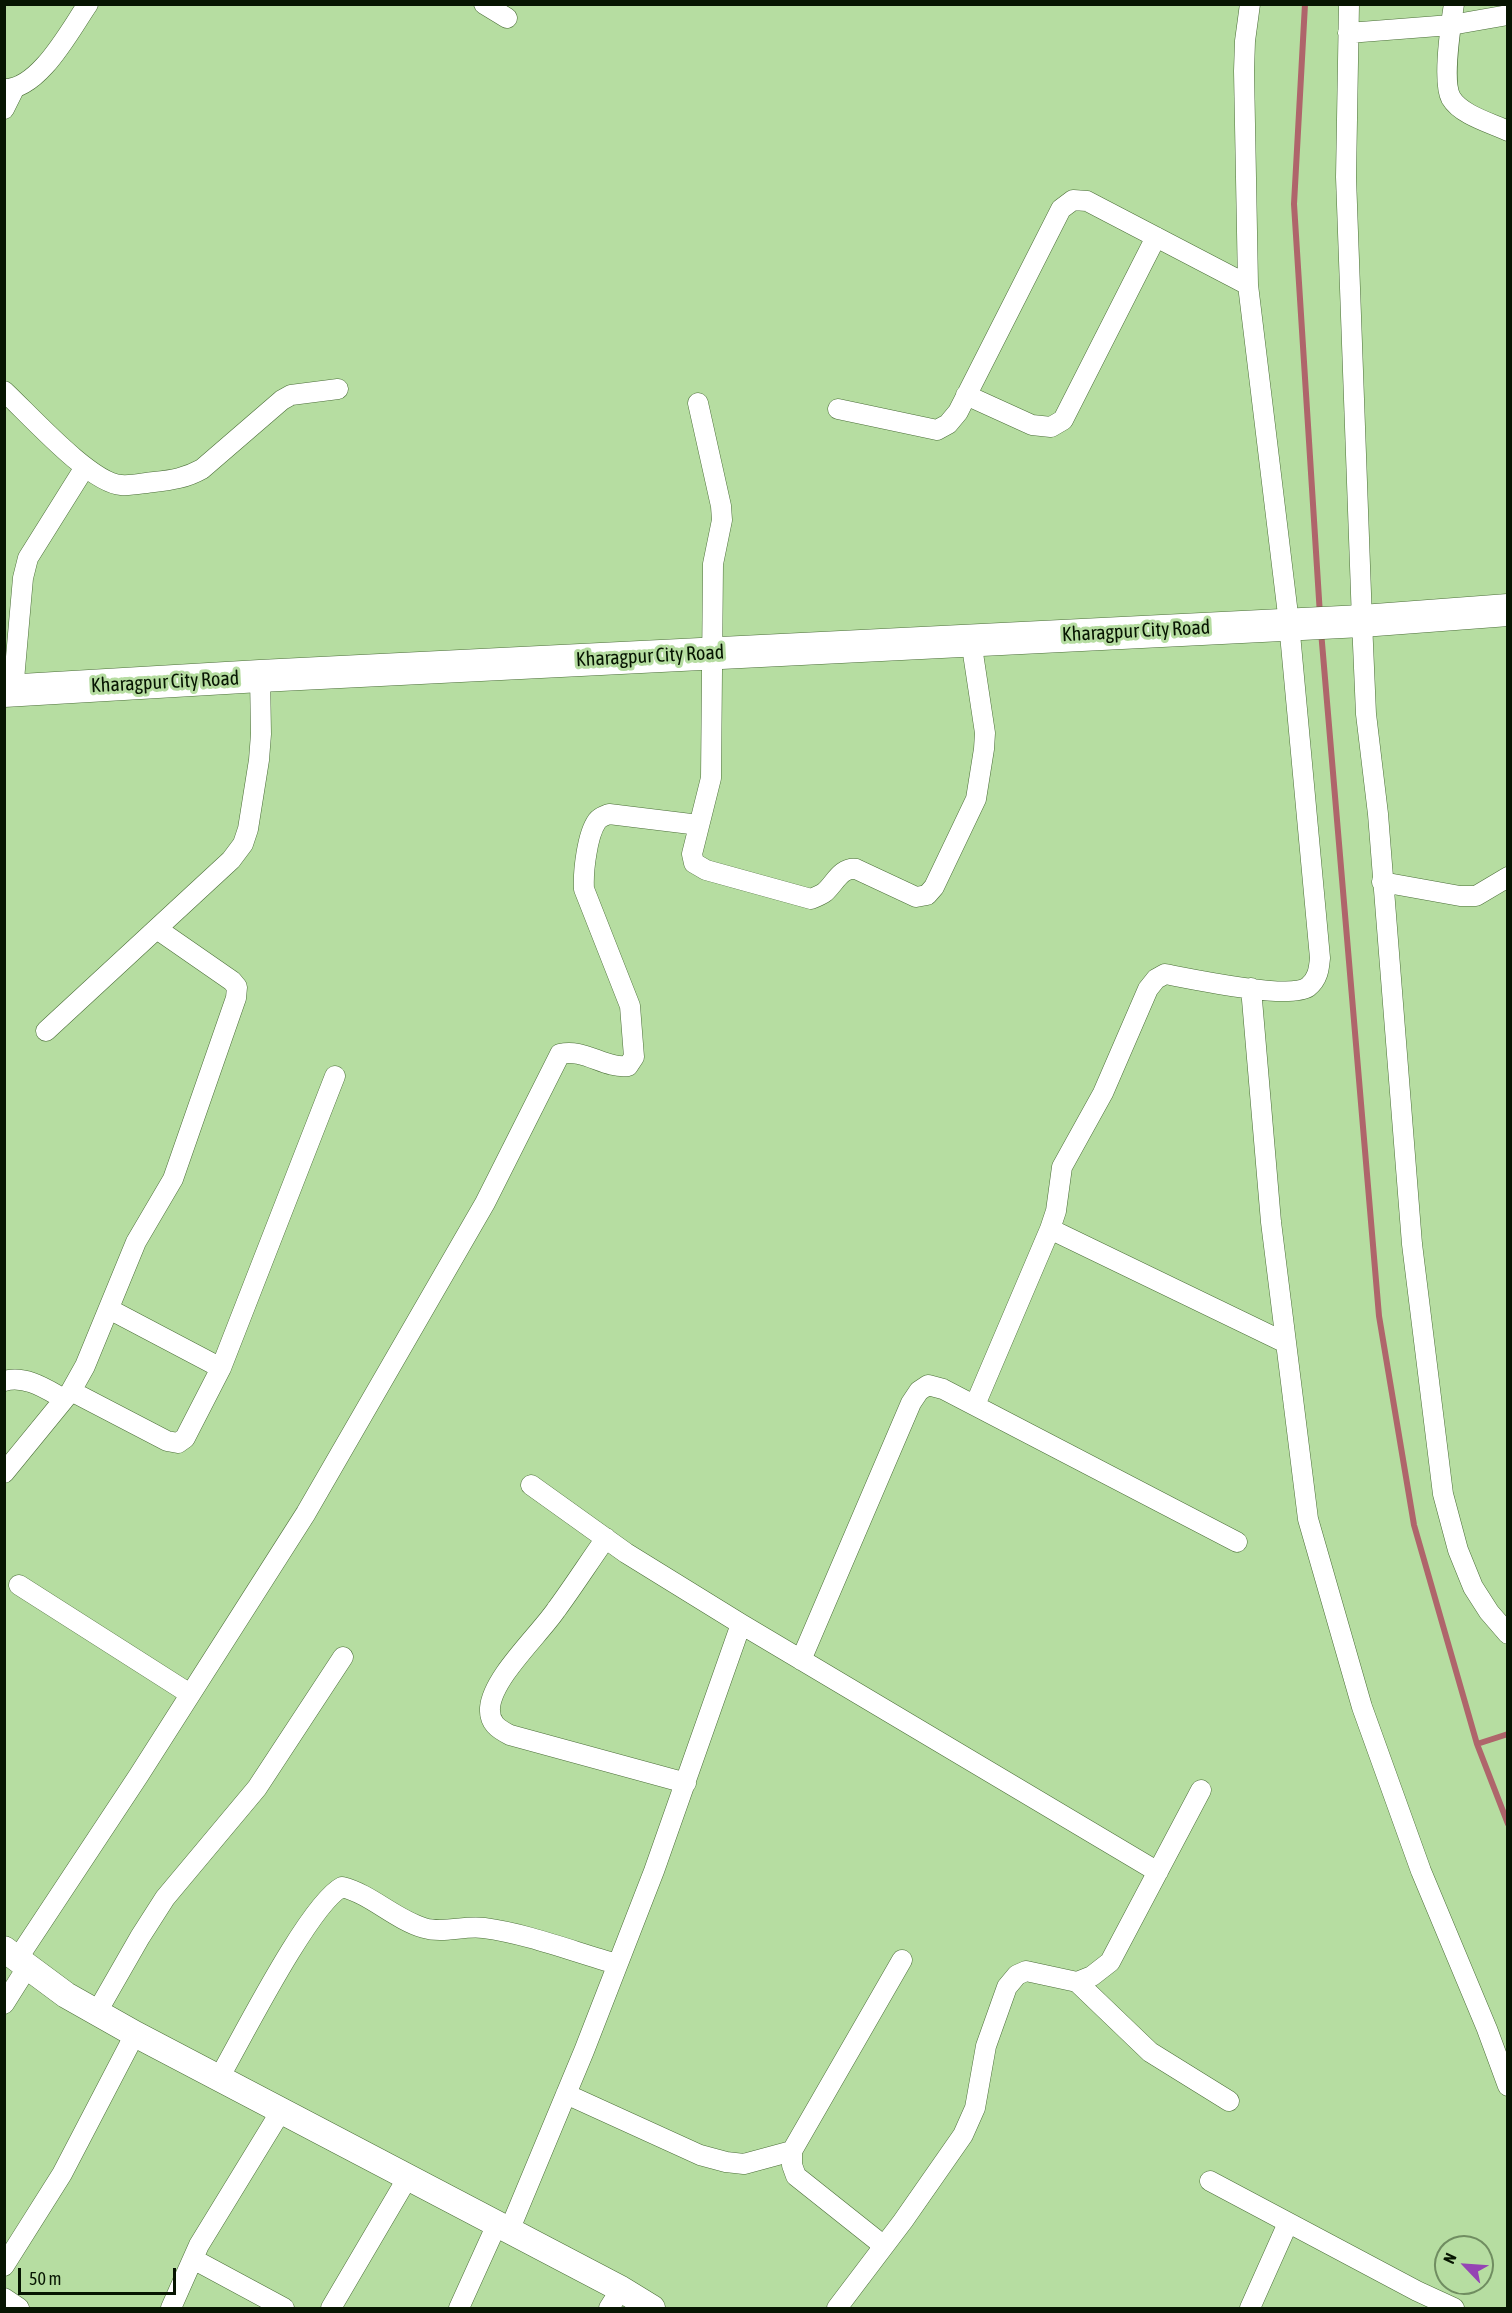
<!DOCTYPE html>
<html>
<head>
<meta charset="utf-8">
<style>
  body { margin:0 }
  #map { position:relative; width:1512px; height:2313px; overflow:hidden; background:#b6dda1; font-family:"Asap Condensed",sans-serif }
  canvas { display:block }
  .frame { position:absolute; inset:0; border:6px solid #071502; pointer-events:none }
  .north { position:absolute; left:1434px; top:2235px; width:60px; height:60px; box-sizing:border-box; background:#b6dda1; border:2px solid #708d61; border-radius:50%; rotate:295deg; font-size:16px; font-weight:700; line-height:24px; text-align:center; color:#071502 }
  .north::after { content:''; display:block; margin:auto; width:21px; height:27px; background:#9544b4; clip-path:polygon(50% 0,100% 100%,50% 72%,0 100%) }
  .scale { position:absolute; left:18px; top:2268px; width:158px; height:27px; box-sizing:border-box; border:3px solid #071502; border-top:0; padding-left:8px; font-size:18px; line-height:21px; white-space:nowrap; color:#071502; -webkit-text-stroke:4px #b6dda1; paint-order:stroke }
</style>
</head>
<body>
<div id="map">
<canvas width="1512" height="2313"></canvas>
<div class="frame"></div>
<div class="north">N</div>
<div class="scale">50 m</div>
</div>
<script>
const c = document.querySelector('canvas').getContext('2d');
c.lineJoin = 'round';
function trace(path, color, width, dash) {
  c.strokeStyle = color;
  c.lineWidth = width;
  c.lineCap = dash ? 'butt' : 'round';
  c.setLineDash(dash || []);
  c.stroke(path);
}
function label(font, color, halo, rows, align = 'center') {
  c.font = font + ' "Asap Condensed",sans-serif';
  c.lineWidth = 6;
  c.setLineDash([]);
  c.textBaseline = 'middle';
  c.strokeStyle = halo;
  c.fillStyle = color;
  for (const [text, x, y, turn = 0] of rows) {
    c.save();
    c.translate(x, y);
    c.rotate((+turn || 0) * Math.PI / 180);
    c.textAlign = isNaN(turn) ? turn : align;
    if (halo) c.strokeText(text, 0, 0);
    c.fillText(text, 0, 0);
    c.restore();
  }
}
const stream = new Path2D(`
  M1305,4L1294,204L1320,615
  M1321,631L1379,1316L1414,1525L1477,1744L1508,1824
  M1477,1744L1508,1734`);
const minor = new Path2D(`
  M484,4L507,18
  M1349,4L1346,177L1362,621L1366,714L1378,814L1412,1244L1443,1494L1458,1550L1473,1587L1489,1612L1508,1634
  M1454,4C1451,23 1442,82 1451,98C1461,115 1491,123 1508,131
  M1348,33L1451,25L1508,15
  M4,89C39,90 70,30 88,4
  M4,109L14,89
  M4,391C29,414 90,483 121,485C132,486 143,483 154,482C172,480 186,478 202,469L282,400L291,395L338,389
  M966,395L1032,425L1051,427L1063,420L1156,237
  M698,403L721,506L722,520L713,564L711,778L692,854L694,863L706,870L811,899C816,897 821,895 825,892C835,883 841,867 856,869L916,897L927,895L934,887L976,799L984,749L985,733L971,640
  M838,409L937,430L948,424L958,412L1061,209L1073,200L1087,201L1248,285
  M13,691L23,578L28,558L85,467
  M1382,882L1460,896H1476L1508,877
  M1251,988L1271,1222L1308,1519L1362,1707L1421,1871L1487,2029L1508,2086
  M46,1031L231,860L243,844L248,829L259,760L261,734L260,676
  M1050,1229L1286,1343
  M109,1309L221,1368
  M4,1381C26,1375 46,1389 64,1399
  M71,1391L167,1441L178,1443L185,1438L221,1368L335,1076
  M975,1405L1050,1229L1056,1211L1062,1167L1103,1093L1148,989L1156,979L1165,974C1192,979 1289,1000 1308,987C1318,979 1319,969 1320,958L1289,623L1248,285L1244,71L1245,41L1250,4
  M4,1473L71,1391L85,1366L136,1242L173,1179L236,998L237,987L232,981L157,929
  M531,1485L626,1553L741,1624L1158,1872
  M606,1538C589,1562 573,1587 556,1610C539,1635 492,1678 490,1708C489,1723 498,1729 510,1735L686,1783
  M19,1585L190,1694
  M801,1660L911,1403L919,1391L928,1385L943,1389L1237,1542
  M18,1958L139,1775L306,1513L485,1203L560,1054C584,1048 605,1069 628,1066L634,1057L630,1006L584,889C583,872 587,835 597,821C600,817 604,816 609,814L699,825
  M1077,1982L1150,2052L1229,2101
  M4,2004L28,1966
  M97,2012L140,1937L165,1898L257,1788L343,1657
  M219,2078C241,2040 309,1904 342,1887C371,1894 394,1919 424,1928C444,1934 464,1925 484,1928C529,1934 574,1952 617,1964
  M566,2094L700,2155L726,2162L744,2164L792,2151
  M1210,2181L1417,2291L1454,2308
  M509,2231L584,2051L654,1871L741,1624
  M884,2246L796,2176L792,2165V2151L902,1960
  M193,2259L284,2308
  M4,2266L62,2174L135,2034
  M4,2298L19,2308
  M171,2308L199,2245L281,2111
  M331,2308L408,2177
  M459,2308L497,2224
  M609,2308L621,2289
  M837,2308L903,2221L963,2135L975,2108L986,2046L1007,1987L1017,1975L1026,1971L1077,1982L1092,1976L1110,1962L1201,1790
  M1250,2308L1288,2223`);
const tertiary = new Path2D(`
  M4,1949L66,1995L135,2034L621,2289L652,2308`);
const primary = new Path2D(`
  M4,691L260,676L1362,621L1508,610`);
const streetNames = [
  ["Kharagpur City Road",1136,631,-3],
  ["Kharagpur City Road",650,656,-3],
  ["Kharagpur City Road",165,682,-3]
];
trace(stream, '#af656b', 6);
trace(minor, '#4b6e38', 21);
trace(tertiary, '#4b6e38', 27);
trace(primary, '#4b6e38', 33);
trace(minor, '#fff', 20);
trace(tertiary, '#fff', 26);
trace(primary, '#fff', 32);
label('20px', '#071502', '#b6dda1', streetNames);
</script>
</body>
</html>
